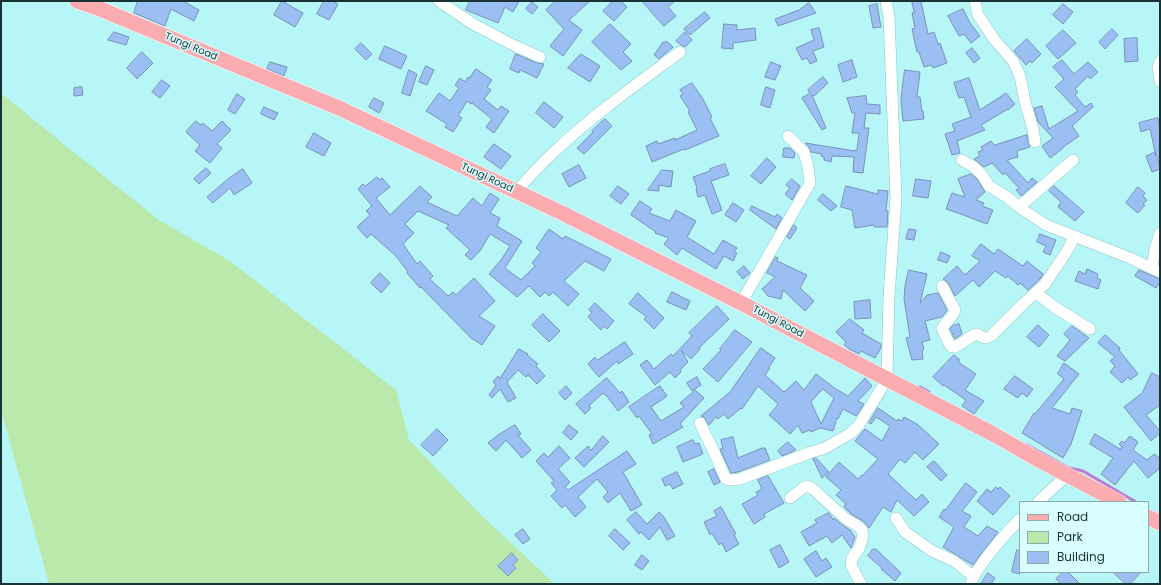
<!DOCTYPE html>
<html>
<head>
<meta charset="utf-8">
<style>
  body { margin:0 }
  #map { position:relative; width:1161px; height:585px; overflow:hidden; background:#b7f6f7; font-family:Poppins,sans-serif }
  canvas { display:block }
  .frame { position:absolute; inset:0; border:2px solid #193334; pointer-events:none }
  .legend { position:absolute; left:1019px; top:501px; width:130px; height:72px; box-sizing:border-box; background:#d9feff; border:1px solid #8cadae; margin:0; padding:5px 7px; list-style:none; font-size:12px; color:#193334 }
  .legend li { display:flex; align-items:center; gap:8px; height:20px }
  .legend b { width:20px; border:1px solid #8cadae }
</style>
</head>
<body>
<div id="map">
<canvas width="1161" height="585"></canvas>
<div class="frame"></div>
<ul class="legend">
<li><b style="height:5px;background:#faacb1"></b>Road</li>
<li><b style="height:11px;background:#b9e9ab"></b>Park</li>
<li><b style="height:11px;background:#9bbef3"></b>Building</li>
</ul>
</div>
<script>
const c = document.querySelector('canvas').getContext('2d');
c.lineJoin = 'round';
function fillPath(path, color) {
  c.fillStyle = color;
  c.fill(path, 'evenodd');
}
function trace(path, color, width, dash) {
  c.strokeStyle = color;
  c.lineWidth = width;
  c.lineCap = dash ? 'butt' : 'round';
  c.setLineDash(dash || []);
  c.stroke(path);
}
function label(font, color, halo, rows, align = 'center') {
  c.font = font + ' Poppins,sans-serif';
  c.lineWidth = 3;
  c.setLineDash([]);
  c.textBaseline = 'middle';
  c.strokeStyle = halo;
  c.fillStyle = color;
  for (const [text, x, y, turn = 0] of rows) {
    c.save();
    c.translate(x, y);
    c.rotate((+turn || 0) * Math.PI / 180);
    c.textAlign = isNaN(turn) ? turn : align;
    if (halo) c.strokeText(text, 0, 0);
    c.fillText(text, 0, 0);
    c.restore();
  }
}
const green = new Path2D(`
  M1,93L66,146L159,220L230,261L396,390L409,440L481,515L555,584H49L1,410Z`);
const stream = new Path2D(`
  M920,387L929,392
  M1027,445L1069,468L1083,471L1136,502`);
const building = new Path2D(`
  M138,1H183L199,10L194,21L171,9L165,26L134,13Z
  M282,1L303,13L295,27L274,15Z
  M324,1H333L338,4L329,20L317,14Z
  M470,1H519L513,12L505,7L498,23L466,10Z
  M556,1H590L569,20L582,30L563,56L550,46L564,29L546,10Z
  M613,1H621L627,7L614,21L603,11Z
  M642,1H675L668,7L676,16L664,26Z
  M912,1H921L928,34L934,32L938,44L940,43L947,63L933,68L932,65L924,67L919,52H917L912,29L915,28L912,13H914Z
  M532,2L538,7L532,14L526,9Z
  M809,3L816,13L778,26L775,19L799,10Z
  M877,4L881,27L873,28L869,6Z
  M1063,4L1073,12L1063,24L1053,15Z
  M963,9L970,23L980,36L971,43L964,34L959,36L948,16Z
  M705,12L710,18L690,35L684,29Z
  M610,24L631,44L623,52L632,61L621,70L592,42Z
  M724,24L737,25V30L755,28L756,40L733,43V49L722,48Z
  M819,28L824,47L813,51L817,61L810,64L807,58L802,60L796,48L814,40L811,30Z
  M1112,29L1118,35L1105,49L1099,42Z
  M1063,30L1076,43L1058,59L1046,46Z
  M114,32L129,37L126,45L108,40Z
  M685,32L692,40L685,47L681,45L676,41Z
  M1137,38L1138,61L1125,62L1124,39Z
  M1027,39L1041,54L1032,63L1030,61L1026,65L1014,51Z
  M666,41L673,47L659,59L654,55L663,42L664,43Z
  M361,43L372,54L366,60L355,49Z
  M385,46L407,56L401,69L379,59Z
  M972,48L980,58L974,63L966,53Z
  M142,52L153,63L137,79L127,68Z
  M516,54L537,63L544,64L537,78L520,70L519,73L510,69Z
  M581,54L600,66L590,82L568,68Z
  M852,60L857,77L843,82L838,65Z
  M1062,60L1074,74L1088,62L1098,72L1090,79L1088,76L1075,89L1078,92L1075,95L1085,107L1091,103L1093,107L1072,126L1079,136L1062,148V149L1050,158L1042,146L1053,138L1038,122L1034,108L1042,106L1049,129L1078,111L1055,87L1064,79L1053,67Z
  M270,62L287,67L284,76L267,69Z
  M771,62L781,66L775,80L765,77Z
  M426,66L434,70L427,85L419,82Z
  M476,69L492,80L487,87L491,90L484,99L498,110L501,106L509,111L494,133L486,127L492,119L472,103L471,104L467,101L458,116L462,118L453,132L445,127L447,124L426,111L439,93L450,101L459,88L455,85L460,78L465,82L468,77L469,78Z
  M409,70L417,74L410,96L402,93Z
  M905,70L920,72L917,97H920L922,111H923L924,119L903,121L901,99Z
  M823,77L828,83L814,96L812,95L826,128L822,130L802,98L810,93L808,90Z
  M969,78L980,110L1006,93L1015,104L1008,110V109L981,125L985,130L957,141L960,153L952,155L945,134L955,131L952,124L971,117L964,97L959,98L954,83Z
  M162,80L170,86L160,98L152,92Z
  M692,83L703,99L712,117L710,118L719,136L685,150L684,149L652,162L646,146L657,141L658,144L675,138V140L697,130L688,112L690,111L680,96L683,94L680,90Z
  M82,87L83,95L74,96V88Z
  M766,87L775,90L770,108L761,105Z
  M237,94L245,99L235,114L228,110Z
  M866,96L867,104L880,105V114L866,113L864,128H869L863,173L853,172L854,157L832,156L831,162L824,160V157L821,156L822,154L811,152L809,147L805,143L855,151V150H857L859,133H852L855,113H852L847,98Z
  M374,98L384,103L379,113L369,107Z
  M544,102L563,117L554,128L536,113Z
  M264,107L278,113L274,120L261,114Z
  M1158,118L1160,128V158H1157L1160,165V169L1152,172L1146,156L1155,152L1156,156L1150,129L1141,132L1139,123Z
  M605,119L612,126L584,154L577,148L593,132L592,131Z
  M196,121L201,125L203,123L212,131L222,121L231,130L217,144L222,148L210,163L195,151L200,145L186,132Z
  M314,133L331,143L324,156L306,147Z
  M1027,135L1028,143L1030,147L1017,151L1018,157L1007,160L1028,183L1032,178L1037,182L1021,196L1016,190L1019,188L1005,173L1003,175L992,163L984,167L974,159L980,156L978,152L983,150L981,147L991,141L994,145Z
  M494,144L511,156L501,169L484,157Z
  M784,148H790L795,153L794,158L783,157Z
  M767,158L776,167L761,184L751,176Z
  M725,164L729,175L711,181L722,210L712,214L705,195L698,197L696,189L697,188L693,177L710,171V169Z
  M579,165L586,178L569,187L562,174Z
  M206,168L211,173L199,184L194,179Z
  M243,169L252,183L234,195L230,188L213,203L207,197L228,179Z
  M662,170L673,171L671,187L659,185V191L648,190Z
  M971,174L977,179L985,192L976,200L984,203L982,206L993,210L987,224L958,213L946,209L952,193L965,197L958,179Z
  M377,177L380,180L382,178L390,187L376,198L390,215L420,186L432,197L427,202L457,216L473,198L482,206L490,193L499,199L490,213L500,218L497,226L522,241L505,268L521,280L535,266L532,263L541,252L536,248L549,229L563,239L565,236L611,259L604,271L585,261L564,281L579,294L568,306L553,292L549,296L545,292L540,297L529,286L517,297L489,274L501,260L510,246L490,234L480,251L471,260L465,255L470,250L446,228L449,225L418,211L405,224L414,233L403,244L417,264L420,261L433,276L430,279L448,296L453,292L456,295L474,278L495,301L479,316L495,326L482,345L471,338L421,287L420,288L407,273L408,272L396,256L371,234L367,238L357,227L370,215L366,211L372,206L358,189L363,184L365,186Z
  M792,179L800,186L792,200L785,194L790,188L786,185Z
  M916,179L931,181L928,198L913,196Z
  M618,186L629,194L621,204L610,196Z
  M846,186L878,194V190L888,191L886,211H888L887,227H874V225L855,228L852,210L841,207Z
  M1054,186L1084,212L1075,221L1058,207L1061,202L1049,191Z
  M1138,187L1145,193L1143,196L1147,200L1143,204L1145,205L1138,213L1126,203Z
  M823,194L837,206L831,211L818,200Z
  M640,201L652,209L649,213L670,221L676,210L696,221L687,237L714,254L723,240L737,248L734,252L737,253L733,261L724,256L716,269L682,248L677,255L664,244L669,238L655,233L656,232L631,215Z
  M733,203L744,210L736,222L725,215Z
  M752,206L775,217L777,214L782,218L776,229L750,210Z
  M794,225L797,228L790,239L787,237Z
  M909,229L916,230L914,240L906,239Z
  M1040,234L1056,240L1050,255L1043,252L1046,246L1037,242Z
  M981,244L994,254L998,249L1023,266L1027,261L1043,274L1040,279L1028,290L1020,283L1018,285L1008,276L1006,278L995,271L979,287L973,280L955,296L948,282L943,279L957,266L965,275L980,261L972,256Z
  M941,252L950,256L947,263L938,260Z
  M776,257L778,258L777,261L807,275L800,288L814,301L805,311L783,290L781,299L768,296L762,289L775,277L767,273Z
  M744,266L750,273L743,279L737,272Z
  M1087,269L1098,274L1097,278L1101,280L1098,289L1075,281L1079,271L1085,274Z
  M909,270L927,274L920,303L927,295L938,293L947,310L942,317L925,321L930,340L922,342L924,349L922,350L923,359L912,360L906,338L910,337L904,299L905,286Z
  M1139,270L1160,279V282L1156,288L1135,276Z
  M380,273L390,283L381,293L371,283Z
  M672,292L690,301L686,310L667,302Z
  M638,293L664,318L654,329L644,319L647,317L629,304Z
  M870,300L871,318L855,319L854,302Z
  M595,303L614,321L607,329L604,326L601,330L588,317L592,312L589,310Z
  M717,306L729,319L699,348L700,349L691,359L681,350L688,362L680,370L681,372L675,378L670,372L655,385L640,365L647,360L654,369L671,354L673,356L692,336L689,333Z
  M543,314L560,331L549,342L532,325Z
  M850,319L864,330L862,333L881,344V348L875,358L861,351L859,354L849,349L844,345L846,342L836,332Z
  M959,324L962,334L955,339L950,329L952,326Z
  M1038,325L1049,335L1039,347L1027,337Z
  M1072,326L1089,338L1065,361L1057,356L1070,340L1064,334Z
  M735,330L752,342L718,382L703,369L721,350L720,349Z
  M1105,335L1120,348L1119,350L1138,374L1130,380L1128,377L1122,383L1110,372L1115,366L1110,361L1115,357L1098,343Z
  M625,342L633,354L618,364L617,361L599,377L588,364L595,357L597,360Z
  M761,348L775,358L769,367L770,368L765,375L784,392L796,381L804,390L816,374L836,389L848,396L865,378L872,386L858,401L864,404L856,416L843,409L838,419L837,418L833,431L820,428L811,432L810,430L802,433L798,425L790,434L769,415L776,407L778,404L758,386L742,409L741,408L728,419L724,414L718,419L716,417L709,425L704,417L701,416L730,392ZM823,389L834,398L821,424L811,402Z
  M519,349L528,354L527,355L538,364L536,366L545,376L537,384L528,375L526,377L518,370L507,382L516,398L508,402L500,389L492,398L489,395L496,385L493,382L498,376L500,378Z
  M954,355L960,360L958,362L976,374L965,390L984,401L974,414L962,406L966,400L944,385L943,386L933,377Z
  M1064,363L1079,374L1052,408L1070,414L1072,408L1082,411L1071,444L1063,458L1022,433L1034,413L1035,414L1064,379L1058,374Z
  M1152,373L1160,377V405L1146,415L1160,431V433L1151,441L1124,407L1142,393Z
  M1015,376L1033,389L1027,397L1022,393L1018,398L1004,389Z
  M697,377L701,385L692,391L687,383Z
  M607,378L620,393L622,391L629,402L618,411L606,395V396L603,393L589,406L591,408L585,414L576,404Z
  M566,386L572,393L565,400L559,393Z
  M660,386L667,396L651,407L661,421L684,407L680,403L695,390L704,398L680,424L683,427L653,444L649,435L652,434L639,416L637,418L629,407Z
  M878,408L897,421L898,419L902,421L904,417L917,424L939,444L923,460L915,452L905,463L900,459L888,474L916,500L922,494L929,502L914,516L897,500L891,512L883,507L869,528L863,521L850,513L844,507L846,504L836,495L841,490L826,477L839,462L858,479L862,475V476L878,459L855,441L865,429L882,441L890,426L876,417L871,424L869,423Z
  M515,425L521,434L518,435L531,450L522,458L506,440L496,451L488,443L498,435Z
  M569,425L578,432L571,440L563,433Z
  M437,429L448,440L433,456L421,445Z
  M1095,434L1120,449L1122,447L1119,444L1122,441L1124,443L1130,436L1138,442L1133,450L1147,460L1154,454L1160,458V468L1148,478L1134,461L1115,485L1101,474L1113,458L1090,444Z
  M603,436L609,442L584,467L575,458L588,446L591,450Z
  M733,437L738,458L762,448H765L770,460L738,472L731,473L720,449H723L721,440Z
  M693,440L695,444L699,443L703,454L683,462L677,447Z
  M788,442L796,450L782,456L778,451Z
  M559,446L570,458L558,469L570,482L565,487L568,490L627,451L636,464L623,472L642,505L631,511L620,493L608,503L603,497L608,492L597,479L578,497L586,507L575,517L565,505L562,508L551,496L557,490L551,483L554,481L536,461L544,453L548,457Z
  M816,458L829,472L822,478L813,459Z
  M934,461L947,475L941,481L927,467Z
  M714,469L720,482L714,485L708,472Z
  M677,472L683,484L673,489L670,484L665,486L662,479Z
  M768,476L784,503L764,514L765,517L754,524L742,504L758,495L756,492L762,489L758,480Z
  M966,483L977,492L962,511L971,516L964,527L978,536L987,526L998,532L973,565L943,547L954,527L939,517L944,509L945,510Z
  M996,487L998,489L1000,487L1010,496L993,515L977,501L987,489L991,492Z
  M721,507L736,534L734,535L739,544L726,552L722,543L719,545L712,533L710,535L704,522L717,516L714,511Z
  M636,512L647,524L659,512L664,517L675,536L667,540L660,527L649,540L641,532L639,534L627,520Z
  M829,513L833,520L834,518L841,524L850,530L855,537L851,548L842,535L832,543L827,536L809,546L801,532L817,523L815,520Z
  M523,529L530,539L523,544L515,535Z
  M615,529L630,543L623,550L609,536Z
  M780,545L789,562L779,568L770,550Z
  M873,549H876L901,573L895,581L881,569L882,568L868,556Z
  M1017,550H1020V574L1012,572Z
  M816,551L822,561L826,558L832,567L816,577L804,559Z
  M512,553L518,560L513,565L516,568L508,576L498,566Z
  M642,555L649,561L642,570L635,565Z
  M1063,572H1068L1080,584H1061L1056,579Z
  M1113,572H1141L1130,584H1126Z
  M988,573L995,578L991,584H981Z`);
const minor = new Path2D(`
  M439,1L473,24L515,46L540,57
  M975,1L978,15L994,39L1013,61L1020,76L1025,102L1033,129L1035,142
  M1160,61L1158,68L1160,81
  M962,160L974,167L982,175L989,186L1007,197L1019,207L1046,225L1130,258L1160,272
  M516,192C528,178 541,164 554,152C593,115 637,84 680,52
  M1019,207L1073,160
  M1152,268L1155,249L1160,233
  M942,286L955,310C953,318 945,322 942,329L950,345L952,347H955L974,335L977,334C983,337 984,340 991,336L1023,304L1045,284L1067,251L1075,236
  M1036,293L1056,308L1090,329
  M741,303L810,183L808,167L804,152L788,136
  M700,423L714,452L723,473L726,479L731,480L740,479L809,453L825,448L851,433L859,425L887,379L889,296L896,198L889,16L886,1
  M790,498L803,488L807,486L813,489L846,519L858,526L862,530L863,536L859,549L852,558L851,565L861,584
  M1038,502L1067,475
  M896,518L905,532L915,539L932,551L954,561L973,576
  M971,584C973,575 978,570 983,562C994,547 1006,533 1020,519`);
const major = new Path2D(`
  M77,1L100,9L339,108L560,212L741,303L887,379L995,435L1035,458L1119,502
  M1148,517L1160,523`);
const streetNames = [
  ["Tungi Road",191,47,23],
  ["Tungi Road",487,178,25],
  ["Tungi Road",778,322,28]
];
fillPath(green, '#b9e9ab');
trace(stream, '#be7bd2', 3);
fillPath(building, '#9bbef3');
trace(building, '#7992b7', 1);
trace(minor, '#8ac7c9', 12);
trace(major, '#fff', 16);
trace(minor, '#fff', 11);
trace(major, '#faacb1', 15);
label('10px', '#193334', '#d9feff', streetNames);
</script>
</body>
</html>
